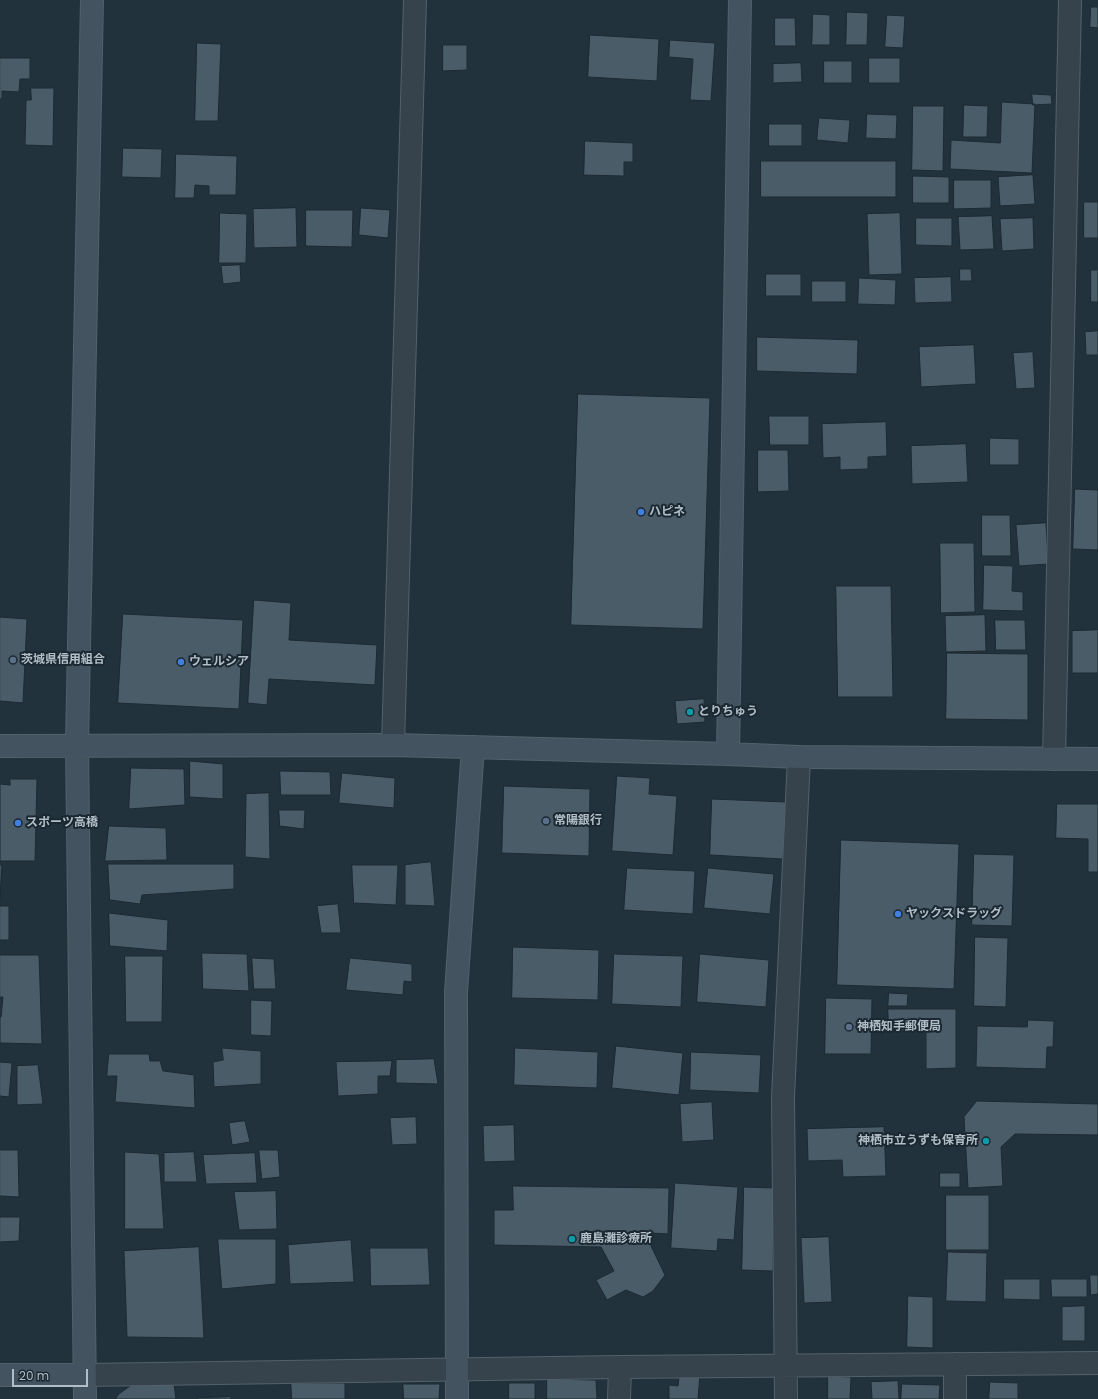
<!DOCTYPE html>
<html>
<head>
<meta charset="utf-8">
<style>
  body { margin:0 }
  #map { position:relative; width:1098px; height:1399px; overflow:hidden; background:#22323c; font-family:Poppins,sans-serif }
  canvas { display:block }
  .scale { position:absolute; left:12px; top:1369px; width:76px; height:18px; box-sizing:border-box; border:2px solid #b1bec8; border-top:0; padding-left:5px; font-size:12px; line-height:14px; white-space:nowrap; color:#b1bec8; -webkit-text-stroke:3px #1b2831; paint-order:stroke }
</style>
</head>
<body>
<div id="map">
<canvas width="1098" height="1399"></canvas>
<div class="scale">20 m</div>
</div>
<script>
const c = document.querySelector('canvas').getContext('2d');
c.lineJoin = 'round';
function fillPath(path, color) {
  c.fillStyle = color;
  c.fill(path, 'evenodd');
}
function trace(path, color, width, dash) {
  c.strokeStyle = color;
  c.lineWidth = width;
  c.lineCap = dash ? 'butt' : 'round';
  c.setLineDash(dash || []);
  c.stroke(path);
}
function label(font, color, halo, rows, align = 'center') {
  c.font = font + ' Poppins,"Noto Sans JP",sans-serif';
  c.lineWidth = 4;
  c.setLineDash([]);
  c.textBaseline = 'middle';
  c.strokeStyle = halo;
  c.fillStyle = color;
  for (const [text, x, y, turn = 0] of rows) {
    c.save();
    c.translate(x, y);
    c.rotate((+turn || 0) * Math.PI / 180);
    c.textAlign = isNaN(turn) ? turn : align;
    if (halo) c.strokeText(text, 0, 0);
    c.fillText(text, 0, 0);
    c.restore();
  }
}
const building = new Path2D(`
  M1091,7H1098V28L1090,27Z
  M847,12L868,13L867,45H846Z
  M813,14L830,15V45H812Z
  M887,15L905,16L903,48L885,47Z
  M775,18H795L796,46H775Z
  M590,35L659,39L657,81L588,77Z
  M670,40L715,43L711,101L690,100L693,59L669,57Z
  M197,43L221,44L218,121H195Z
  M443,45H467V70L443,71Z
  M0,58H30V79H20L19,92L2,91V99H0Z
  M869,58H900V83H869Z
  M824,61H852V83H824Z
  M801,63L802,82L773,83V64Z
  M31,88H54L53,146L25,145L26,100H31Z
  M1032,94L1051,95L1052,104L1033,105Z
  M1002,102L1035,104L1032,173L950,169L951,140L1000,143Z
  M964,105L988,106L987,137H963Z
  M913,106H944L943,171L912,170Z
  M867,114L897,115L896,139L866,138Z
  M819,118L850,120L848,143L817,140Z
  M769,124H802V146H769Z
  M585,141L633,143V162H624V176L584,175Z
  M123,148L162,149L161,178L122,177Z
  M176,154L237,156L236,195H209V186L195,185L194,198H175Z
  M761,161H896V197H761Z
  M1033,175L1035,204L1000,206L998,177Z
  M913,176L949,177V203H913Z
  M954,180H991V208L954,209Z
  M1084,202H1098V238H1084Z
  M296,208L297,247L254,248L253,209Z
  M361,208L390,210L388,238L359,235Z
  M306,210H353L352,247L306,246Z
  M220,213L247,214L246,263H219Z
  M900,213L902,274L869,275L867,214Z
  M992,216L994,249L960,250L958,217Z
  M916,218H952V246L916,245Z
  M1033,218L1034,249L1002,251L1000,219Z
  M240,265L241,282L223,284L221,266Z
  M960,269H971L972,281H960Z
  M1091,270H1098V302H1091Z
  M766,274H801V296H766Z
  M951,277L952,302L915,303L914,278Z
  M859,278L896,280L895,305L858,304Z
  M812,281H846V302H812Z
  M1098,331V355H1086L1085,332Z
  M757,337L858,340L857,374L757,371Z
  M974,345L976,384L921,387L919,347Z
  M1033,352L1035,388L1016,389L1013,353Z
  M578,394L710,398L703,629L571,625Z
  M769,416H809V445H770Z
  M886,422L887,456L868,457V469L840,470V457L823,458L822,424Z
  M990,438L1019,439V465H990Z
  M966,444L968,482L912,484L911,446Z
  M758,450H788L789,491L758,492Z
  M1075,489L1098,490V550L1073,549Z
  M982,515H1010L1011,556H982Z
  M1046,523L1048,564L1019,566L1016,525Z
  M940,543H974L975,612L941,613Z
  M984,565L1013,566L1012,591L1023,592V611L983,610Z
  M836,586H891L893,697H838Z
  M254,600L291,603L289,640L377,645L375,685L269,679L267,705L248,703Z
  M123,614L243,620L239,709L118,703Z
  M985,615L986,651L946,652L945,616Z
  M0,617L27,619L23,703L0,701Z
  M995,620H1025L1026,650H996Z
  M1098,630V673H1072V631Z
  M947,653L1028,654V720L946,719Z
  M704,699L705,722L677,724L675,701Z
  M190,761L223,764V799L190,797Z
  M131,768L184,769L185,805L129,809Z
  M280,771L330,772L331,795H281Z
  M342,773L395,778L394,808L339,803Z
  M617,776L650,778L649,794L677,796L673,855L612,851Z
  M10,779H37L35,861H0V784L10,785Z
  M504,786L590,789L589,856L502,853Z
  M269,793L270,859L245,857L246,794Z
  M712,799L786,802L783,859L710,855Z
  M1057,804H1098V872H1088V839L1056,838Z
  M279,810H305L304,829L280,826Z
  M109,826L166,828L167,860L105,861Z
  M841,840L959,844L954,989L837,985Z
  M974,854L1014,855L1012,926L972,925Z
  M431,862L435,906L405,905V865Z
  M108,864H234V889L142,895L140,904L110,900Z
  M0,865H2L0,898Z
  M352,865H398L396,905L354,903Z
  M627,868L695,871L693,914L624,910Z
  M708,868L774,874L770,914L704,908Z
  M338,904L341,933H321L317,906Z
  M0,906H9V940H0Z
  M109,913L168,920L167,951L110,946Z
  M975,937L1008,938L1006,1007L974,1006Z
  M513,947L599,950L598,1000L512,998Z
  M202,953L247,954L249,991L203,989Z
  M614,954L683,956L681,1007L612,1004Z
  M700,954L769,960L766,1007L697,1002Z
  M0,955H39L42,1044L0,1043V1017H1L3,997H0Z
  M125,956H163L162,1022H126Z
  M252,958L274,959L276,989H254Z
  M350,958L412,964V982L404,981L403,995L346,990Z
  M889,993L908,994L907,1006H888Z
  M826,998L872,999L871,1054H825Z
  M251,1000L272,1001L271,1036L251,1035Z
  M888,1009H956V1068L926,1069V1031H889Z
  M1028,1020L1054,1021L1053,1047H1047L1046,1069L976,1067L977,1026L1027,1027Z
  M616,1046L683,1053L679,1095L612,1088Z
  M222,1048L261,1051V1084L214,1087L213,1062L223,1060Z
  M515,1048L598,1052L597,1088L514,1085Z
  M691,1052L761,1055L759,1093L690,1090Z
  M109,1054H149L150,1061H160L163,1071L194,1075L195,1108L115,1102L117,1076H107Z
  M434,1059L438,1084L396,1083V1060Z
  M392,1061L390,1076H378V1094L338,1096L336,1062Z
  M0,1062L12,1063L9,1097L0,1096Z
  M38,1065L43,1104L17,1105V1066Z
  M977,1101L1098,1104V1135L1015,1134L1001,1147L1003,1186L968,1188L964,1117Z
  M712,1102L714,1140L682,1142L680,1104Z
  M416,1117L417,1144L392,1145L390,1118Z
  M245,1121L250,1142L232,1145L229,1123Z
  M514,1125L515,1161L484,1162L483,1126Z
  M884,1127L886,1176L843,1177L842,1160L808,1161L807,1129Z
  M0,1150H18L19,1197L0,1196Z
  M259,1150H278L280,1177L262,1179Z
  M125,1152L159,1154L164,1229H125Z
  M194,1152L197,1182H164V1153Z
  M255,1153L257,1183L206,1184L203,1155Z
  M940,1173H960V1187H940Z
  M675,1183L738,1187L734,1240L718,1239L717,1251L671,1248Z
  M513,1186L669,1188L668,1234L651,1233V1246L665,1275L653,1291L643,1297L626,1290L607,1300L596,1280L614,1271L601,1247L494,1245V1210H513Z
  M744,1187L774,1188L773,1271L742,1270Z
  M276,1191L277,1229L239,1230L234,1192Z
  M946,1195H989V1250H946Z
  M0,1217H20L19,1241L0,1242Z
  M829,1237L832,1302L804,1303L801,1238Z
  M218,1239H276V1284L222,1289Z
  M351,1240L354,1282L290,1284L288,1245Z
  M199,1247L204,1338L127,1337L124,1251Z
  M370,1248H428L430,1285L371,1286Z
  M948,1252L987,1253L986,1302L946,1301Z
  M1090,1275H1098V1294L1091,1295Z
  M1004,1279H1040V1300L1004,1299Z
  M1051,1279H1087V1297H1052Z
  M908,1296L933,1297V1348L907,1347Z
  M1085,1306V1341H1062V1307Z
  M700,1375L698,1399H669V1385L678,1386L679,1377Z
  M828,1376L851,1377L850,1399H828Z
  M547,1379L596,1380L597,1399H547Z
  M898,1381L899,1399H872L871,1382Z
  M990,1382L1018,1383V1399H989Z
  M291,1383H345V1399H292Z
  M509,1383H535V1399H509Z
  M133,1384H174L176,1399H115L119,1394Z
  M403,1384H440L439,1399H404Z
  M902,1384L940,1385L939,1399H901Z
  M231,1397V1399H197V1398Z`);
const street = new Path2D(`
  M393,745L415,0
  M1054,759L1070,0
  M85,1375L620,1367L1098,1363
  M619,1399L620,1367
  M786,1399L783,1097L799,757
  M955,1399V1364`);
const secondary = new Path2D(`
  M0,746L393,745L728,754L799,757L1098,759
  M728,754L740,0
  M0,1375H85
  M85,1399L77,744L92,0
  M457,1399L456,992L473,747`);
const markers = [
  [641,512,4,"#3f7fe0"],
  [13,660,4,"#5c6f8a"],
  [181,662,4,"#3f7fe0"],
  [690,712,4,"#0f9aa8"],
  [546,821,4,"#5c6f8a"],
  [18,823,4,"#3f7fe0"],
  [898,914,4,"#3f7fe0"],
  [849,1027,4,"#5c6f8a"],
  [986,1141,4,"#0f9aa8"],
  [572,1239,4,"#0f9aa8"]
];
const poiNames = [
  ["ハピネ",649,512],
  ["茨城県信用組合",21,660],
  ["ウェルシア",189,662],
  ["とりちゅう",698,712],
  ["常陽銀行",554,821],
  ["スポーツ高橋",26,823],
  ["ヤックスドラッグ",906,914],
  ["神栖知手郵便局",857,1027],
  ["神栖市立うずも保育所",978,1141,"right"],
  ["鹿島灘診療所",580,1239]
];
fillPath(building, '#4a5c67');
trace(building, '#1d2a33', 1);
trace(street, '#54616a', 24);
trace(secondary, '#54616a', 24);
trace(street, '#36434c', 22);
trace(secondary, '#435360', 22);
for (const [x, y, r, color] of markers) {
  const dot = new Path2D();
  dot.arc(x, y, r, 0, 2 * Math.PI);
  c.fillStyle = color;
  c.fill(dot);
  trace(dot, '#1b2831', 1.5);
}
label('bold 12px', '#b1bec8', '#1b2831', poiNames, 'left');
</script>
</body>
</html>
